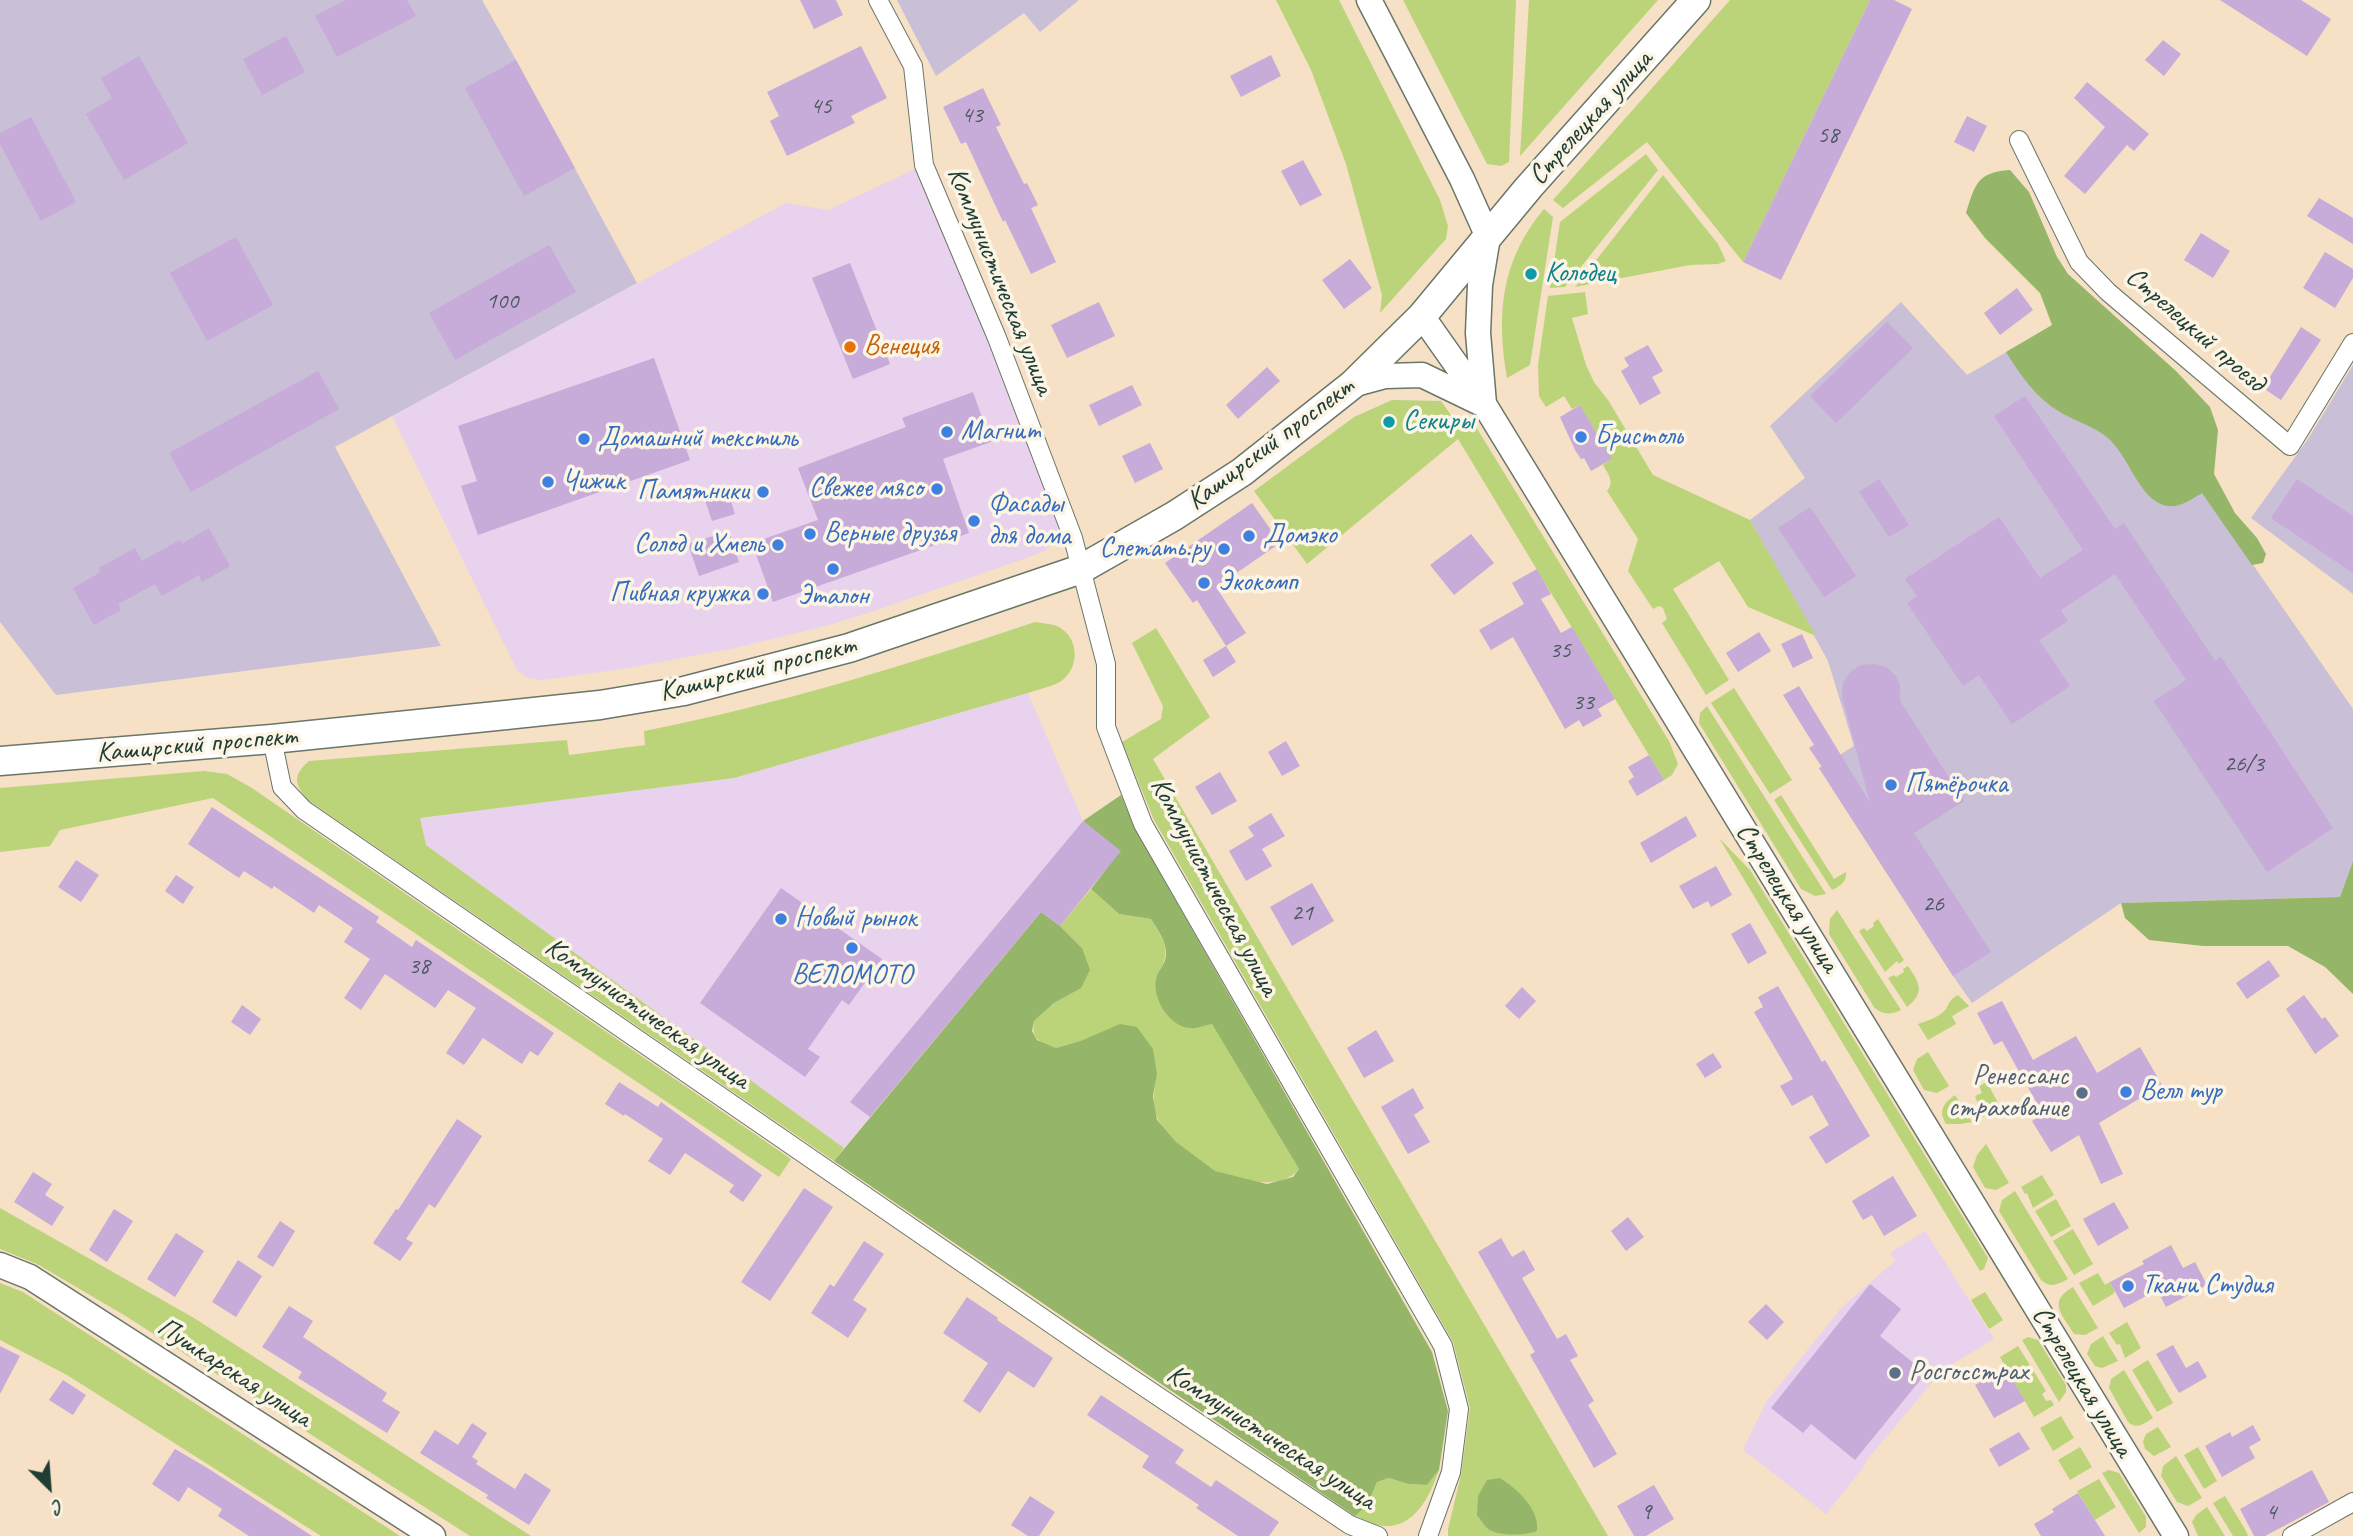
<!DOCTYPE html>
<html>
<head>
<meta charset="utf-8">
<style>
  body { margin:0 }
  #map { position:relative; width:2353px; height:1536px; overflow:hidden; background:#f6e0c6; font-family:Caveat,sans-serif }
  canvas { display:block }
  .north { position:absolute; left:14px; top:1452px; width:70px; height:70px; -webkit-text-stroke:5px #fcf5e5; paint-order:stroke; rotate:155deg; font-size:19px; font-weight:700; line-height:28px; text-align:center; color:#1f3d34 }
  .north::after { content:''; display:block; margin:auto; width:24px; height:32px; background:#1f3d34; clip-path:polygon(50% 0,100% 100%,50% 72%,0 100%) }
</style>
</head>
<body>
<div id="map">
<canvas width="2353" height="1536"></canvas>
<div class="north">С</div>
</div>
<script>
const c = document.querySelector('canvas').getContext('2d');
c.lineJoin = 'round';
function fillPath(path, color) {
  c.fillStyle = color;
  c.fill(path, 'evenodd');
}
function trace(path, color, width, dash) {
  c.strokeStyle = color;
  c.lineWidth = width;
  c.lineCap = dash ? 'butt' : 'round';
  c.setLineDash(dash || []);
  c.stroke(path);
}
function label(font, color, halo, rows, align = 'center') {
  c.font = font + ' Caveat,sans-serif';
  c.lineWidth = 7;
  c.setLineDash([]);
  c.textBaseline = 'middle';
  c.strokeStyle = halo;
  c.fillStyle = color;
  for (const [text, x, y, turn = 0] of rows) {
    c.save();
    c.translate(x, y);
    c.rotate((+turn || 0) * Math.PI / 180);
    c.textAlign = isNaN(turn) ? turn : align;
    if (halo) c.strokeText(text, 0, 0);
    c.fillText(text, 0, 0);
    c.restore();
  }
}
const built = new Path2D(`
  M917,168L995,355L1055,514L1059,529L1054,541L1045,551L1029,557L868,613L829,625L735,648L623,669L541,680L528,678L517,670L392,416L786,203L828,210Z
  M1028,693L1083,821L1121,851L1060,926L1040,913L844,1148L426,845L420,818L734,778Z
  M1925,1231L1994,1339L1952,1364L1934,1380L1867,1460L1863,1468L1826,1514L1743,1450L1766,1402L1841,1308L1895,1261L1890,1253Z`);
const industrial = new Path2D(`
  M0,0H482L516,60L637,283L335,447L441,646L56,695L0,622Z
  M897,0H1079L1040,32L1024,13L936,76Z
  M1901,302L1967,375L2077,311L2353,709V861L2340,897L2121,903L1972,1003L1953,976L1819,768L1854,746L1828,661L1750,520L1805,478L1770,426Z
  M2353,365V594L2251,518L2308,439Z`);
const green = new Path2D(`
  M1276,0H1339L1440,200L1448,226L1446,239L1380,313L1382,295L1346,164L1311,70Z
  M1403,0H1516L1509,162L1501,166L1487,164Z
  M1529,0H1658L1520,156Z
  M1730,0H1870L1743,262L1647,142L1563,208L1553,200Z
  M1646,154L1658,170L1565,287L1550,288L1560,222Z
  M1663,175L1718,244L1726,261L1718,264L1690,265L1575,287Z
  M1544,209L1553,217L1530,365L1507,378C1496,314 1501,260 1544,209Z
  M1585,292L1588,314L1572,318L1586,365L1594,382L1608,400L1653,475L1750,520L1816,636L1748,607L1719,561L1673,589L1729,680L1706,695L1662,623L1667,619L1663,608L1659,606L1653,609L1628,571L1638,539L1607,491C1615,482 1608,474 1603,465L1611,459L1580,405L1572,409L1564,396L1546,407L1539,396L1538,365L1548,296Z
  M1392,400L1441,401L1456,422L1476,427L1669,741L1678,764L1672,775L1664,780L1458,439L1307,564L1254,491L1354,417Z
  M1035,622C1042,623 1051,624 1057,626C1078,636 1080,663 1065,678C1057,686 1039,689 1028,693L734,778L420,818L426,845L844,1148L834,1161L309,801C294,784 292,776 309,761L567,740L569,755L645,745L644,731C777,705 907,665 1035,622Z
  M1156,628L1210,717L1153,759L1608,1536H1448V1529L1461,1475L1470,1408L1453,1342L1154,820L1122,742L1161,719L1163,706L1132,643Z
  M1734,688L1792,780L1770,794L1711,703Z
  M1707,706L1826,894L1815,896L1801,889L1699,723L1700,713Z
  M204,771L227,774L252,788L791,1159L779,1177L213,798L60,830L50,846L0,852V788Z
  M1781,795L1834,879L1846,872C1847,882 1840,886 1832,890L1774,800Z
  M1719,838L1750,870L1988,1258L1984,1269L1980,1271Z
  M1091,889L1119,914L1151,919C1167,944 1171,953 1156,979L1199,1027L1212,1023L1299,1169C1281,1191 1241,1181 1217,1172C1201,1166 1162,1134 1157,1117C1152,1102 1154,1089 1157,1074L1083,1040L1056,1048C1040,1041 1031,1041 1034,1021L1054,1003L1080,988L1082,948L1060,926Z
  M1837,910L1901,1010C1891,1015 1882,1015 1874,1007L1829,934L1830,919Z
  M1878,919L1904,960L1899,964L1897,961L1885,972L1859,931L1864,928L1867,931L1874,926L1873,923Z
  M1908,966C1919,983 1926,992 1907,1007L1888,978L1894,975L1896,977L1904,972L1903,969Z
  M1958,995L1969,1006L1952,1016L1956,1024L1928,1040L1918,1024C1927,1021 1940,1017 1946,1009C1950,1002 1950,999 1958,995Z
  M1928,1052L1949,1086L1937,1093L1924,1090L1913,1070L1917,1059Z
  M1987,1082L2001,1109L1983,1117L1975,1096L1982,1093L1979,1086Z
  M1955,1095L1972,1122L1960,1124H1946C1938,1110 1943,1104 1955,1095Z
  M1986,1144L2009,1183L1996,1190L1985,1188L1973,1167L1977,1155Z
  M2042,1175L2054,1195L2033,1208L2027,1193L2025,1194L2021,1187Z
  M2015,1191L2068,1279C2058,1284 2051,1289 2041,1280L1999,1211L2002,1200Z
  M2056,1199L2071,1226L2051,1237L2035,1211Z
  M0,1208L194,1318L531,1536H470L124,1315L37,1264L0,1249Z
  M2073,1229L2093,1264L2074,1275L2053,1241Z
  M2098,1273L2105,1285L2110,1282L2115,1291L2113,1294L2093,1306L2079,1283Z
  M0,1283L23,1292L400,1536H321L67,1375L0,1340Z
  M2073,1287L2098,1328L2085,1335L2074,1334C2062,1314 2047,1302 2073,1287Z
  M1985,1292L2003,1320L1989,1329L1971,1300Z
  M2127,1322L2141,1348L2125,1358L2120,1344L2117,1345L2109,1333Z
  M2103,1336L2118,1361L2102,1368L2095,1366L2087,1354L2091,1344Z
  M2028,1337L2038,1340L2066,1385V1392L2059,1402L2022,1340Z
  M2018,1346L2046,1391L2042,1394L2046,1401L2051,1400L2054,1405L2034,1417L2000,1357Z
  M2148,1360L2173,1403L2157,1412L2132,1370Z
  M2124,1370L2153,1418C2145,1423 2137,1430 2128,1422L2109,1388L2111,1379Z
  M2061,1416L2074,1438L2053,1451L2040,1428Z
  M2158,1427L2171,1447L2154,1456L2145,1449L2143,1441L2146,1434Z
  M2080,1447L2092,1467L2070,1480L2058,1460Z
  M2198,1447L2217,1481L2204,1489L2184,1455Z
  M2176,1456L2202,1498L2188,1506L2177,1502L2161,1476L2163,1466Z
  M1439,1470C1431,1493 1417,1525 1388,1526C1377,1527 1365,1520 1355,1516L1367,1506L1377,1482L1389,1478L1408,1484L1427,1485Z
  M2109,1470L2119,1473L2146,1517V1527L2139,1533L2102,1473Z
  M2099,1479L2116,1507L2095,1520L2077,1491Z
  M2225,1496L2246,1531L2248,1536H2233L2213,1503Z
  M2207,1507L2225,1536H2198L2192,1522L2196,1515Z`);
const forest = new Path2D(`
  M2010,170L2029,192L2057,257L2068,274L2176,371L2210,407L2218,430L2214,474L2235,513L2257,538L2266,554L2263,563L2252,565L2202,493C2190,500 2178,510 2163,505C2138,496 2128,455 2108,438C2095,427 2075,421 2060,412C2036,398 2021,376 2006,352L2052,325L2040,293L1985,238L1966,213C1975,185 1977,172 2010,170Z
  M1121,795L1135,829L1432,1352L1448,1411L1439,1470L1427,1485L1408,1484L1389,1478L1377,1482L1367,1506L1355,1516L834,1161L1041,912L1060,926L1082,948L1090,970L1081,988L1054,1003L1034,1021L1032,1031L1037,1040L1056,1048L1083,1040L1120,1024L1137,1027L1153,1049L1157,1074L1153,1096L1157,1120L1176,1142L1215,1171L1267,1184L1293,1177L1299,1169L1212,1024C1205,1025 1197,1029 1190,1028C1170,1027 1152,999 1156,979C1158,970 1166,965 1166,954C1166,941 1158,930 1151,919L1119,914L1091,889L1120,851L1083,821Z
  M2353,861V994L2325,967L2288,946H2203L2149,940L2125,918L2121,903L2340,897Z
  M1500,1478C1516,1488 1540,1509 1537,1531C1525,1536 1499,1536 1488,1529C1484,1525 1480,1519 1477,1515L1478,1496L1487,1480Z`);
const building = new Path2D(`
  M346,0H407L416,16L337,57L315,16Z
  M800,0H836L843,15L814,29Z
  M1870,0H1894L1912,9L1781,280L1743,262Z
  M2220,0H2301L2331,19L2307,56Z
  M286,36L305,72L262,95L243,59Z
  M2163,40L2181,54L2164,76L2145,60Z
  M861,46L887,98L851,116L855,123L787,156L770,121L779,116L767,92Z
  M1271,55L1281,76L1241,97L1230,76Z
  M139,56L188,143L124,180L86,114L112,98L101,78Z
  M516,60L575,168L524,196L465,88Z
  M2087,82L2149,134L2134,151L2127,145L2085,194L2064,176L2105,127L2074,98Z
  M983,88L1001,125L996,127L1024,184L1027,183L1038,205L1031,208L1056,262L1031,274L1005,220L1003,222L966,142L961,144L943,107Z
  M1967,116L1987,126L1974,152L1954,142Z
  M31,117L76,202L41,221L0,144V133Z
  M1303,160L1322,195L1300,206L1281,171Z
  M2319,198L2353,218V244L2307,216Z
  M2201,233L2230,251L2213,278L2184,260Z
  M236,237L273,305L207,341L170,273Z
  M549,245L576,292L455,360L429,313Z
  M2325,252L2353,269V278L2335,308L2303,288Z
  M1350,259L1372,288L1344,309L1322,280Z
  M850,263L890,364L853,379L812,278Z
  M2017,288L2033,310L2000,335L1984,313Z
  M1099,302L1115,336L1067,358L1051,325Z
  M1887,322L1913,348L1836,423L1810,396Z
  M2301,327L2321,340L2281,400L2263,388Z
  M1648,345L1663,371L1652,377L1661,393L1640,405L1621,371L1629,366L1624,358Z
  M654,358L690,460L478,535L461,486L477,481L458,426Z
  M1267,367L1280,381L1238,419L1226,405Z
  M318,371L339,409L191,492L169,453Z
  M1132,385L1142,405L1099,426L1089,405Z
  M973,392L991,442L943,459L969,533L773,602L752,543L818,520L798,468L906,427L902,418Z
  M2025,396L2115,529L2124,523L2215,661L2221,657L2333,828L2267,872L2154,701L2186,680L2115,574L2061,610L2068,621L2039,640L2070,686L2012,724L1979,675L1963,686L1907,603L1917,596L1905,579L1999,517L2040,578L2083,550L1994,416Z
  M1580,405L1612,459L1591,471L1584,458L1581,459L1575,450L1560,417Z
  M1150,443L1163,469L1135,483L1122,456Z
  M1879,479L1909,525L1889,537L1859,492Z
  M2297,479L2353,516V573L2271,518Z
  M727,489L735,514L712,521L704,497Z
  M1252,503L1280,543L1216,587L1246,633L1226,646L1197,600L1193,603L1165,563Z
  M1810,507L1856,576L1824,597L1778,528Z
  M209,528L230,566L202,582L199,575L162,596L155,584L118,604L121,610L94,625L73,588L101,572L99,568L135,548L142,561L180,540L182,544Z
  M729,531L739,562L699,576L688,544Z
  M1471,534L1494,563L1454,595L1430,565Z
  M1537,569L1551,594L1541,599L1561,633L1572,627L1615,699L1598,709L1602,716L1583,727L1579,720L1565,729L1513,637L1491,650L1479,630L1524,604L1512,583Z
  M1759,632L1771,651L1738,672L1726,653Z
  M1802,634L1813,658L1793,668L1781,644Z
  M1226,646L1236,662L1213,677L1203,660Z
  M1874,664L1886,667L1895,675L1900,685V701L1964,801L1914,833L1991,952L1953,976L1819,768L1822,767L1809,748L1814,745L1783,695L1799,686L1870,803L1842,696L1843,683L1850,672L1861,665Z
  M1286,741L1300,766L1282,776L1268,752Z
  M1649,755L1664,780L1637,796L1628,781L1634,777L1628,767Z
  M1220,772L1237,801L1212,815L1195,787Z
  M212,807L379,917L376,922L412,947L416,940L554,1033L538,1056L530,1051L522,1064L483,1038L464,1065L446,1053L476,1008L448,990L435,1008L385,974L361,1010L344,998L370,959L344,942L353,928L319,905L314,913L274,886L272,889L244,871L239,878L188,844Z
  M1271,813L1285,836L1262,849L1272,866L1246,881L1229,851L1254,836L1248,827Z
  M1686,816L1697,836L1651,863L1640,843Z
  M1083,821L1121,851L1060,926L1041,912L870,1117L850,1102Z
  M76,860L99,875L81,902L58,887Z
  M1716,866L1732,895L1711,907L1708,901L1693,909L1679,886Z
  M176,875L194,887L183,904L165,891Z
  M1312,883L1334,921L1292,946L1270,907Z
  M781,888L882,959L849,1005L842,1000L808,1049L820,1057L805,1077L700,1003Z
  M1750,923L1767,953L1748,964L1731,934Z
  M2269,960L2280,976L2247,999L2236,983Z
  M1778,986L1822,1062L1825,1060L1870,1136L1826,1164L1809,1137L1829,1125L1812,1095L1792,1106L1780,1086L1793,1079L1754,1012L1763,1007L1758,997Z
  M1522,987L1536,1001L1519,1019L1505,1006Z
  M2304,995L2322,1019L2325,1017L2339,1036L2315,1054L2286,1009Z
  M2002,1001L2033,1060L2076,1036L2097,1073L2140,1047L2162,1085L2099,1123L2123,1174L2101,1184L2079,1135L2051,1152L2032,1121L2043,1114L2002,1041L1994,1045L1977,1013Z
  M242,1005L261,1019L250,1035L231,1022Z
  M1376,1030L1394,1061L1364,1078L1347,1048Z
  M1713,1053L1722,1067L1705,1078L1696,1064Z
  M619,1082L658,1107L661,1102L762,1175L743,1202L729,1192L734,1185L685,1153L670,1175L648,1161L663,1139L625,1114L624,1116L605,1104Z
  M1413,1088L1424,1108L1414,1115L1430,1142L1408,1154L1381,1107Z
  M457,1119L482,1136L435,1208L429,1204L406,1239L413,1243L400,1261L373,1243L396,1209L398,1210Z
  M33,1172L52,1184L45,1195L64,1207L52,1226L14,1202Z
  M1893,1176L1917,1216L1884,1236L1872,1215L1863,1220L1852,1201Z
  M804,1188L833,1207L770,1301L741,1282Z
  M2114,1202L2129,1228L2098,1246L2083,1219Z
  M114,1209L133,1221L107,1262L89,1250Z
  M1628,1217L1644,1237L1626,1251L1611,1231Z
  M280,1221L295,1231L273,1267L257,1257Z
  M176,1233L204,1251L175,1297L147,1279Z
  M1501,1238L1512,1257L1524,1250L1535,1270L1522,1278L1557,1339L1566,1334L1578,1356L1570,1360L1594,1401L1588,1405L1617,1454L1594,1468L1530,1355L1535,1352L1478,1252Z
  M864,1241L884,1254L853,1300L867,1309L848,1338L811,1313L830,1284L834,1287Z
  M2171,1245L2183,1268L2195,1262L2207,1285L2166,1307L2157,1290L2124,1308L2110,1282L2144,1264L2142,1261Z
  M238,1260L262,1276L236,1317L212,1302Z
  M1870,1284L1901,1309L1880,1336L1926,1373L1855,1460L1811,1424L1803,1433L1771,1408Z
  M967,1297L998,1318L997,1320L1053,1358L1034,1388L1008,1371L980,1413L963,1401L988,1363L943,1333Z
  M1766,1304L1784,1322L1767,1340L1748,1322Z
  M289,1306L313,1321L303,1337L387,1393L382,1401L400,1412L387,1433L298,1378L302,1372L262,1347Z
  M2173,1345L2186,1368L2198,1361L2207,1377L2179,1393L2156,1354Z
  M0,1346L20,1356L0,1394Z
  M2006,1368L2025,1401L1994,1418L1975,1385Z
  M63,1380L86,1395L73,1415L49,1400Z
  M1101,1395L1184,1450L1175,1463L1211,1487L1216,1480L1279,1522L1269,1536H1238L1196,1508L1199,1505L1142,1467L1149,1456L1087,1415Z
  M472,1423L487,1433L472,1457L478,1461L476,1464L515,1489L525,1473L551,1490L529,1525L486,1498L488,1495L420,1453L435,1430L458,1445Z
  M2253,1425L2261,1440L2249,1447L2255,1458L2222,1477L2205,1446L2230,1432L2232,1437Z
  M2019,1432L2030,1449L1999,1467L1989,1449Z
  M175,1449L209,1469L312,1536H249L218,1516L222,1509L188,1487L179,1502L152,1484Z
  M2312,1470L2329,1502L2265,1536H2254L2240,1509Z
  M1654,1485L1674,1519L1646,1536H1634L1617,1506Z
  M2078,1493L2105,1536H2041L2034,1524L2054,1512L2052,1509Z
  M1030,1496L1055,1512L1039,1536H1028L1011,1525Z`);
const minor = new Path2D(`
  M878,0L913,66L924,165L997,338L1073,538L1106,664V727L1143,824L1443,1346L1459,1409L1451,1472L1428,1536
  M2019,140L2079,262L2108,292L2290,446L2353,343
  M272,739L282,787L304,810L1095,1354L1350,1525L1378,1536
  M2292,1536L2353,1502`);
const secondary = new Path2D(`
  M1369,0L1462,179L1488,237L1480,285L1478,333L1484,404
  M1422,316L1484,404L2176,1536
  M1352,385L1385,376L1422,375L1480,403
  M0,1265L30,1277L433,1536`);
const primary = new Path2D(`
  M0,761L272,739L506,715L600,705L684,691L849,648L1081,569L1174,516L1242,472L1352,385L1422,316L1529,187L1696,0`);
const markers = [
  [1531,274,7,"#0f9aa8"],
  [850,347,7,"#e8710a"],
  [1389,422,7,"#0f9aa8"],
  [947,432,7,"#3f7fe0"],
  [1581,437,7,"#3f7fe0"],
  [584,439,7,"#3f7fe0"],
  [548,482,7,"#3f7fe0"],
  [937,489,7,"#3f7fe0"],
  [763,492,7,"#3f7fe0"],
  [974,521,7,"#3f7fe0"],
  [810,534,7,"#3f7fe0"],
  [1249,536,7,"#3f7fe0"],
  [778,545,7,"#3f7fe0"],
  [1224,549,7,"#3f7fe0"],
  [833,569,7,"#3f7fe0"],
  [1204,583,7,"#3f7fe0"],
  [763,594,7,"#3f7fe0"],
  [1891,785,7,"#3f7fe0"],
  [781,919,7,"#3f7fe0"],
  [852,948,7,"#3f7fe0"],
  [2126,1092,7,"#3f7fe0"],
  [2082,1093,7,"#5c6f8a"],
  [2128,1286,7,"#3f7fe0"],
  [1895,1373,7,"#5c6f8a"]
];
const numberNames = [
  ["45",821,107],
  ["43",972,116],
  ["58",1828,136],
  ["100",502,302],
  ["35",1560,651],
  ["33",1583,703],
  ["26/3",2244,765],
  ["26",1933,905],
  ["21",1302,914],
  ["38",419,967],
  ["9",1646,1513],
  ["4",2271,1513]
];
const streetNames = [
  ["Стрелецкая улица",1591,118,-48],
  ["Коммунистическая улица",1000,281,68],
  ["Стрелецкий проезд",2195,330,41],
  ["Каширский проспект",1271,444,-37],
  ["Каширский проспект",758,669,-14],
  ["Каширский проспект",197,745,-5],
  ["Коммунистическая улица",1214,887,62],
  ["Стрелецкая улица",1787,898,58],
  ["Коммунистическая улица",647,1014,35],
  ["Пушкарская улица",234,1373,33],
  ["Стрелецкая улица",2082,1382,59],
  ["Коммунистическая улица",1271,1438,33]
];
const cultureNames = [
  ["Колодец",1545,274],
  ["Секиры",1403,422]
];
const foodNames = [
  ["Венеция",864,347]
];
const shopNames = [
  ["Магнит",961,432],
  ["Бристоль",1595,437],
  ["Домашний текстиль",598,439],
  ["Чижик",562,482],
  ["Свежее мясо",923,489,"right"],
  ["Памятники",749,492,"right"],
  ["Фасады",988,505],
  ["для дома",988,537],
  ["Верные друзья",824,534],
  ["Домэко",1263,536],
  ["Солод и Хмель",764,545,"right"],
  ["Слетать.ру",1210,549,"right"],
  ["Экокомп",1218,583],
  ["Пивная кружка",749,594,"right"],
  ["Эталон",833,597,"center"],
  ["Пятёрочка",1905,785],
  ["Новый рынок",795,919],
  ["ВЕЛОМОТО",852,976,"center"],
  ["Велл тур",2140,1092],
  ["Ткани Студия",2142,1286]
];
const serviceNames = [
  ["Ренессанс",2068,1077],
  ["страхование",2068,1109],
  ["Росгосстрах",1909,1373,"left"]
];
fillPath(built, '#e9d2ed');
fillPath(industrial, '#c9bfd7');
fillPath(green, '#bcd479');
fillPath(forest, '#95b669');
fillPath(building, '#c7abd8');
trace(minor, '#6a7667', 20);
trace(secondary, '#6a7667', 27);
trace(primary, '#6a7667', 31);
trace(minor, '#fff', 18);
trace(secondary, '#fff', 24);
trace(primary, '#fff', 28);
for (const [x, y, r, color] of markers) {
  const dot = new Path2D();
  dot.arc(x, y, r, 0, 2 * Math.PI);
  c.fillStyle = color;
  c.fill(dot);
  trace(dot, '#fcf5e5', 2.5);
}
label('24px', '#49585d', null, numberNames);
label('28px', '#1f3d34', '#fcf5e5', streetNames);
label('28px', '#0d838f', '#fcf5e5', cultureNames, 'left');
label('28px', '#c56008', '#fcf5e5', foodNames, 'left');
label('28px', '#366cbe', '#fcf5e5', shopNames, 'left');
label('28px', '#4e5e75', '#fcf5e5', serviceNames, 'right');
</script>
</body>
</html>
